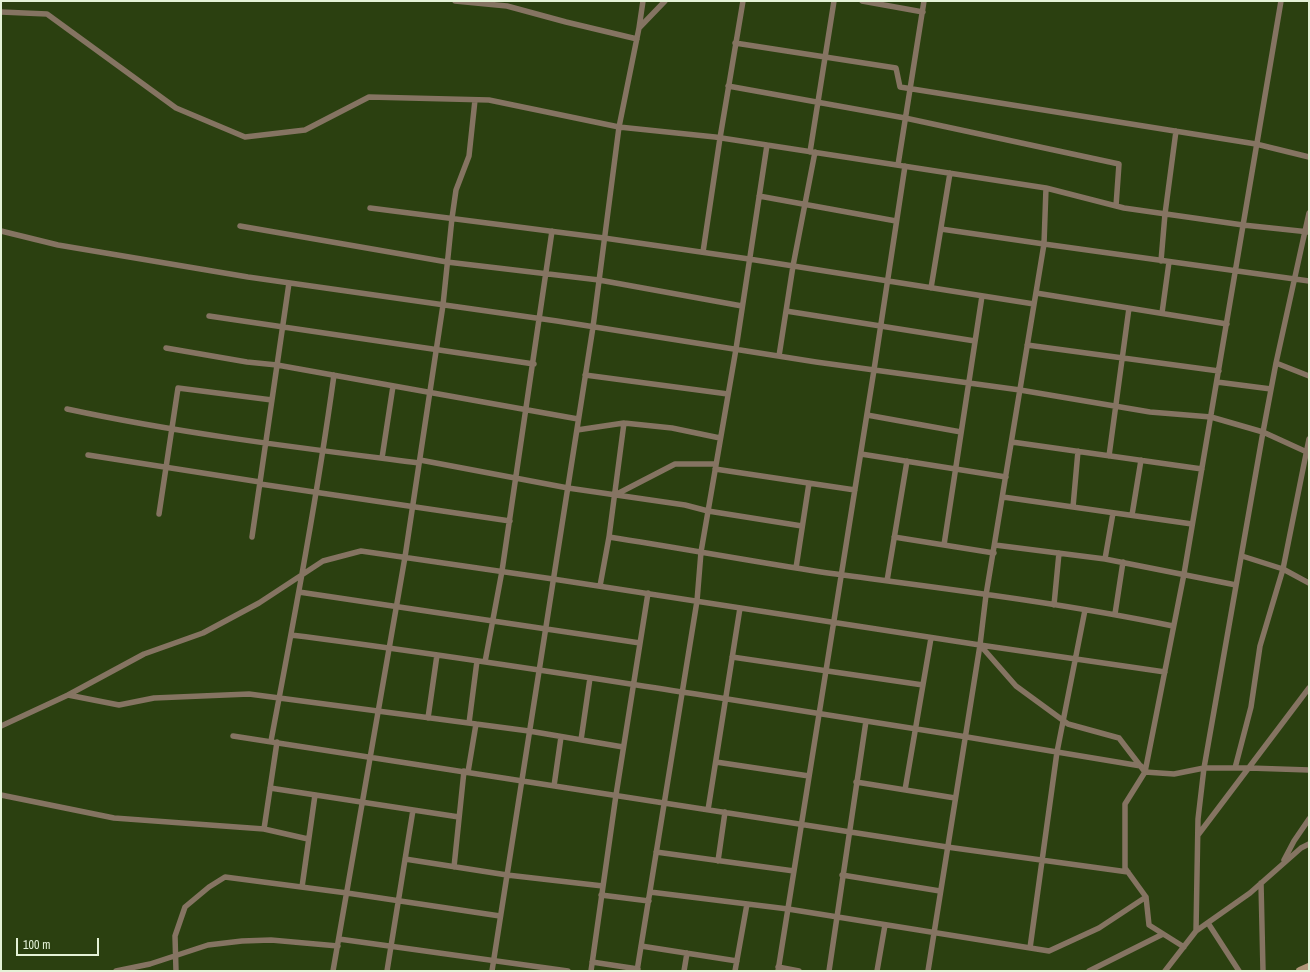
<!DOCTYPE html>
<html>
<head>
<meta charset="utf-8">
<style>
  body { margin:0 }
  #map { position:relative; width:1310px; height:972px; overflow:hidden; background:#2b4010; font-family:"Archivo Narrow",sans-serif }
  canvas { display:block }
  .frame { position:absolute; inset:0; border:2px solid #e4f2d7; pointer-events:none }
  .scale { position:absolute; left:16px; top:938px; width:83px; height:18px; box-sizing:border-box; border:2px solid #e4f2d7; border-top:0; padding-left:5px; font-size:12px; line-height:14px; white-space:nowrap; color:#e4f2d7; -webkit-text-stroke:3px #2b4010; paint-order:stroke }
</style>
</head>
<body>
<div id="map">
<canvas width="1310" height="972"></canvas>
<div class="frame"></div>
<div class="scale">100 m</div>
</div>
<script>
const c = document.querySelector('canvas').getContext('2d');
c.lineJoin = 'round';
function trace(path, color, width, dash) {
  c.strokeStyle = color;
  c.lineWidth = width;
  c.lineCap = dash ? 'butt' : 'round';
  c.setLineDash(dash || []);
  c.stroke(path);
}
const street = new Path2D(`
  M455,1L507,6L566,22L637,39
  M862,1L923,12
  M1,12L47,14L176,108L245,137L305,130L369,97L489,100L619,127L715,137L1046,188L1124,208L1243,225L1309,232
  M639,28L643,1
  M735,43L896,68L900,87L1256,144L1309,157
  M728,86L905,118L1119,164L1116,206
  M810,152L834,1
  M898,165L924,1
  M759,196L896,221
  M370,208L604,238L749,259L1034,304
  M240,226L447,262L599,280L742,306
  M941,229L1044,244L1309,281
  M1,231L58,245L248,277L557,321L816,362L1020,390L1150,412L1211,417L1263,432L1309,453
  M703,252L720,138L743,1
  M1161,261L1165,214L1176,131
  M931,288L950,173
  M1036,293L1227,324
  M786,311L975,341
  M1162,313L1169,262
  M209,316L534,364
  M1027,345L1219,371
  M166,348L247,362L277,365L578,419
  M779,356L793,266L815,152
  M1276,363L1309,376
  M585,375L728,394
  M1217,382L1271,389
  M67,409C183,434 301,448 419,463
  M867,415L961,432
  M577,430L624,423L672,428L720,438
  M1012,442L1202,469
  M861,454L1006,477
  M88,455L260,482
  M1109,456L1129,308
  M382,458L393,386
  M420,460L568,488L685,505L708,511L802,526
  M715,469L855,490
  M260,484L510,521
  M615,495L675,464H716
  M1003,497L1192,524
  M1073,507L1078,451
  M159,514L178,388L272,400
  M1132,515L1141,460
  M252,537L289,283
  M609,537C680,548 750,561 821,572C939,588 1057,602 1173,626
  M894,537L994,553
  M944,545L982,296
  M995,545L1105,559L1236,585
  M1242,556L1283,569L1309,583
  M1105,559L1113,513
  M796,568L809,483
  M887,581L907,461
  M600,586L609,537L624,423
  M299,592L640,643
  M1054,605L1059,553
  M1115,614L1123,562
  M291,635C428,652 565,674 702,695C848,718 995,741 1141,766
  M980,645L1016,686L1068,724L1119,738L1145,772L1174,774L1204,768H1249L1309,770
  M732,657L923,685
  M485,662L502,571L552,231
  M68,695L119,705L154,698L249,694L529,731L623,747
  M428,718L437,655
  M469,723L477,661
  M1,726L68,695L144,654L203,633L259,603L323,561L361,551L553,579L980,645L1165,672
  M233,736L947,847L1128,872
  M581,740L590,678
  M271,741C294,619 317,498 334,375
  M716,762L809,776
  M1235,768L1251,707L1260,646L1283,569L1309,439
  M468,772L476,724
  M856,782L955,798
  M554,786L561,737
  M270,788L459,817
  M905,790L931,638
  M1,795L114,818L264,829L308,839
  M708,810L740,608
  M264,829L277,742
  M1198,835L1309,688
  M656,852L794,871
  M405,859L507,875L603,886
  M1284,860L1294,841L1309,819
  M718,861L725,812
  M454,867L464,771
  M842,875L940,891
  M1261,883L1263,971
  M302,887L315,795
  M650,892L788,909L1049,951L1099,928L1146,897
  M601,895L649,901
  M1208,923L1239,971
  M1196,931L1198,819L1204,768L1263,432L1276,363L1309,213
  M339,939L568,971
  M641,946L737,961
  M1184,947L1149,925L1146,897L1125,868V804L1145,772L1184,574L1281,1
  M1030,948L1057,752L1085,610
  M592,962L638,969
  M778,967L799,971
  M116,971L150,964L208,945L242,941L271,940L338,946
  M176,971L175,936L185,907L209,887L225,877L347,893L500,916
  M333,971L405,557L443,305L452,218L456,190L469,156L475,100
  M387,971L413,810
  M492,971L593,327L619,127L639,28L665,1
  M591,971L616,795L648,593
  M637,971L697,601L701,552L736,349L767,145
  M684,971L687,953
  M735,971L747,904
  M778,971L874,370L905,166
  M829,971L866,721
  M877,971L885,925
  M928,971L980,645L986,595L1044,244L1046,188
  M1089,971L1163,934
  M1165,971L1196,931L1250,893L1301,848L1309,844`);
const secondary = new Path2D(`
  M1300,971L1309,967`);
trace(street, '#857462', 5.5);
trace(secondary, '#b09678', 8);
</script>
</body>
</html>
